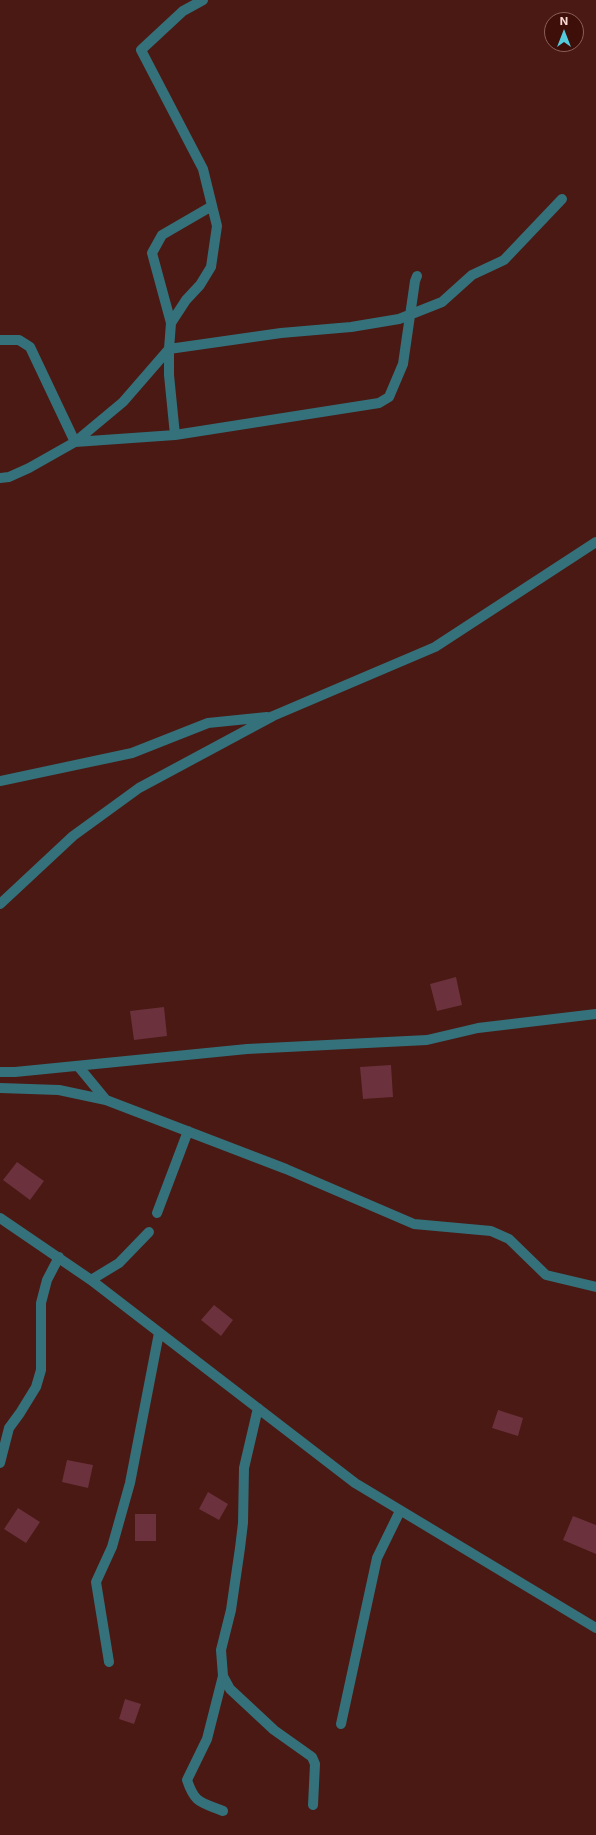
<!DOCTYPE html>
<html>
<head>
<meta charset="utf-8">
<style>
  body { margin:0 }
  #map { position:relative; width:596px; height:1835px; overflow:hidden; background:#4a1913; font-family:Inter,sans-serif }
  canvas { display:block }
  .north { position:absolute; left:544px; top:12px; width:40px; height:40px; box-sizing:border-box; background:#3e0e09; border:1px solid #8a5f5a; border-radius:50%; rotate:0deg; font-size:11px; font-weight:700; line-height:16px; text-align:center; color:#fbd9d4 }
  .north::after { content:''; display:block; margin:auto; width:14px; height:18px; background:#54cadd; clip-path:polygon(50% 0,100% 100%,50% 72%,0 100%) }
</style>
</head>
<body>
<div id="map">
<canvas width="596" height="1835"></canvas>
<div class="north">N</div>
</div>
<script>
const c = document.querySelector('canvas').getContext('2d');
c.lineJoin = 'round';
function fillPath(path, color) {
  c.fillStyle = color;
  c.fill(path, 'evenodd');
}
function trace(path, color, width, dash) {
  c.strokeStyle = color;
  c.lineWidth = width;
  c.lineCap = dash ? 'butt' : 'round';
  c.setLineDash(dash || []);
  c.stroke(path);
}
const building = new Path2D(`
  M456,977L462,1005L437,1011L430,984Z
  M164,1007L167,1036L134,1040L130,1011Z
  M391,1065L393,1097L363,1099L360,1067Z
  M17,1162L44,1181L30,1200L3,1180Z
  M214,1305L233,1320L221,1336L201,1320Z
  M498,1410L523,1418L518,1436L492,1428Z
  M67,1460L93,1465L88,1488L62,1482Z
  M208,1492L228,1504L219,1520L199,1509Z
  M18,1508L40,1522L26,1543L4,1529Z
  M135,1514H156V1541H135Z
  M573,1516L596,1525V1554L563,1540Z
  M125,1699L141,1704L134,1724L119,1719Z`);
const street = new Path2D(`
  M171,323L152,253L162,235L212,206
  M0,340H19L30,347L75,442L175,435L379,403L389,397L403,364L415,281L417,276
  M175,435L169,375V349L281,333L351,327L399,319L442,302L472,275L504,260L562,199
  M0,478L9,477L29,468L75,442L123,402L169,349L171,323L186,300L200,285L211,267L217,226L203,169L141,50L183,11L203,0
  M0,781L132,753L208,723L267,717
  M0,904L73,836L139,788L273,716L435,647L596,542
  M78,1066L106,1100
  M0,1072H15L247,1049L427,1040L478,1028L596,1014
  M0,1088L59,1090L106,1100L286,1169L414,1224L491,1231L509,1239L546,1275L596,1287
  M157,1213L188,1131
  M0,1218L91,1280L355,1483L596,1628
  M91,1280L119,1263L149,1232
  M258,1408L244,1468L243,1523L240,1548L231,1610L221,1650L223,1676L230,1689L274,1730L312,1757L315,1764L313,1805
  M0,1463L9,1428L20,1413L36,1387L41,1370V1303L47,1280L59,1257
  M109,1662L96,1582L112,1547L130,1483L159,1333
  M341,1724L377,1558L400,1511
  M223,1811C201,1802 195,1804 187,1780L207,1739L223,1676`);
fillPath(building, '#6b313d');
trace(street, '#34717b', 10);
</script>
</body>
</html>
